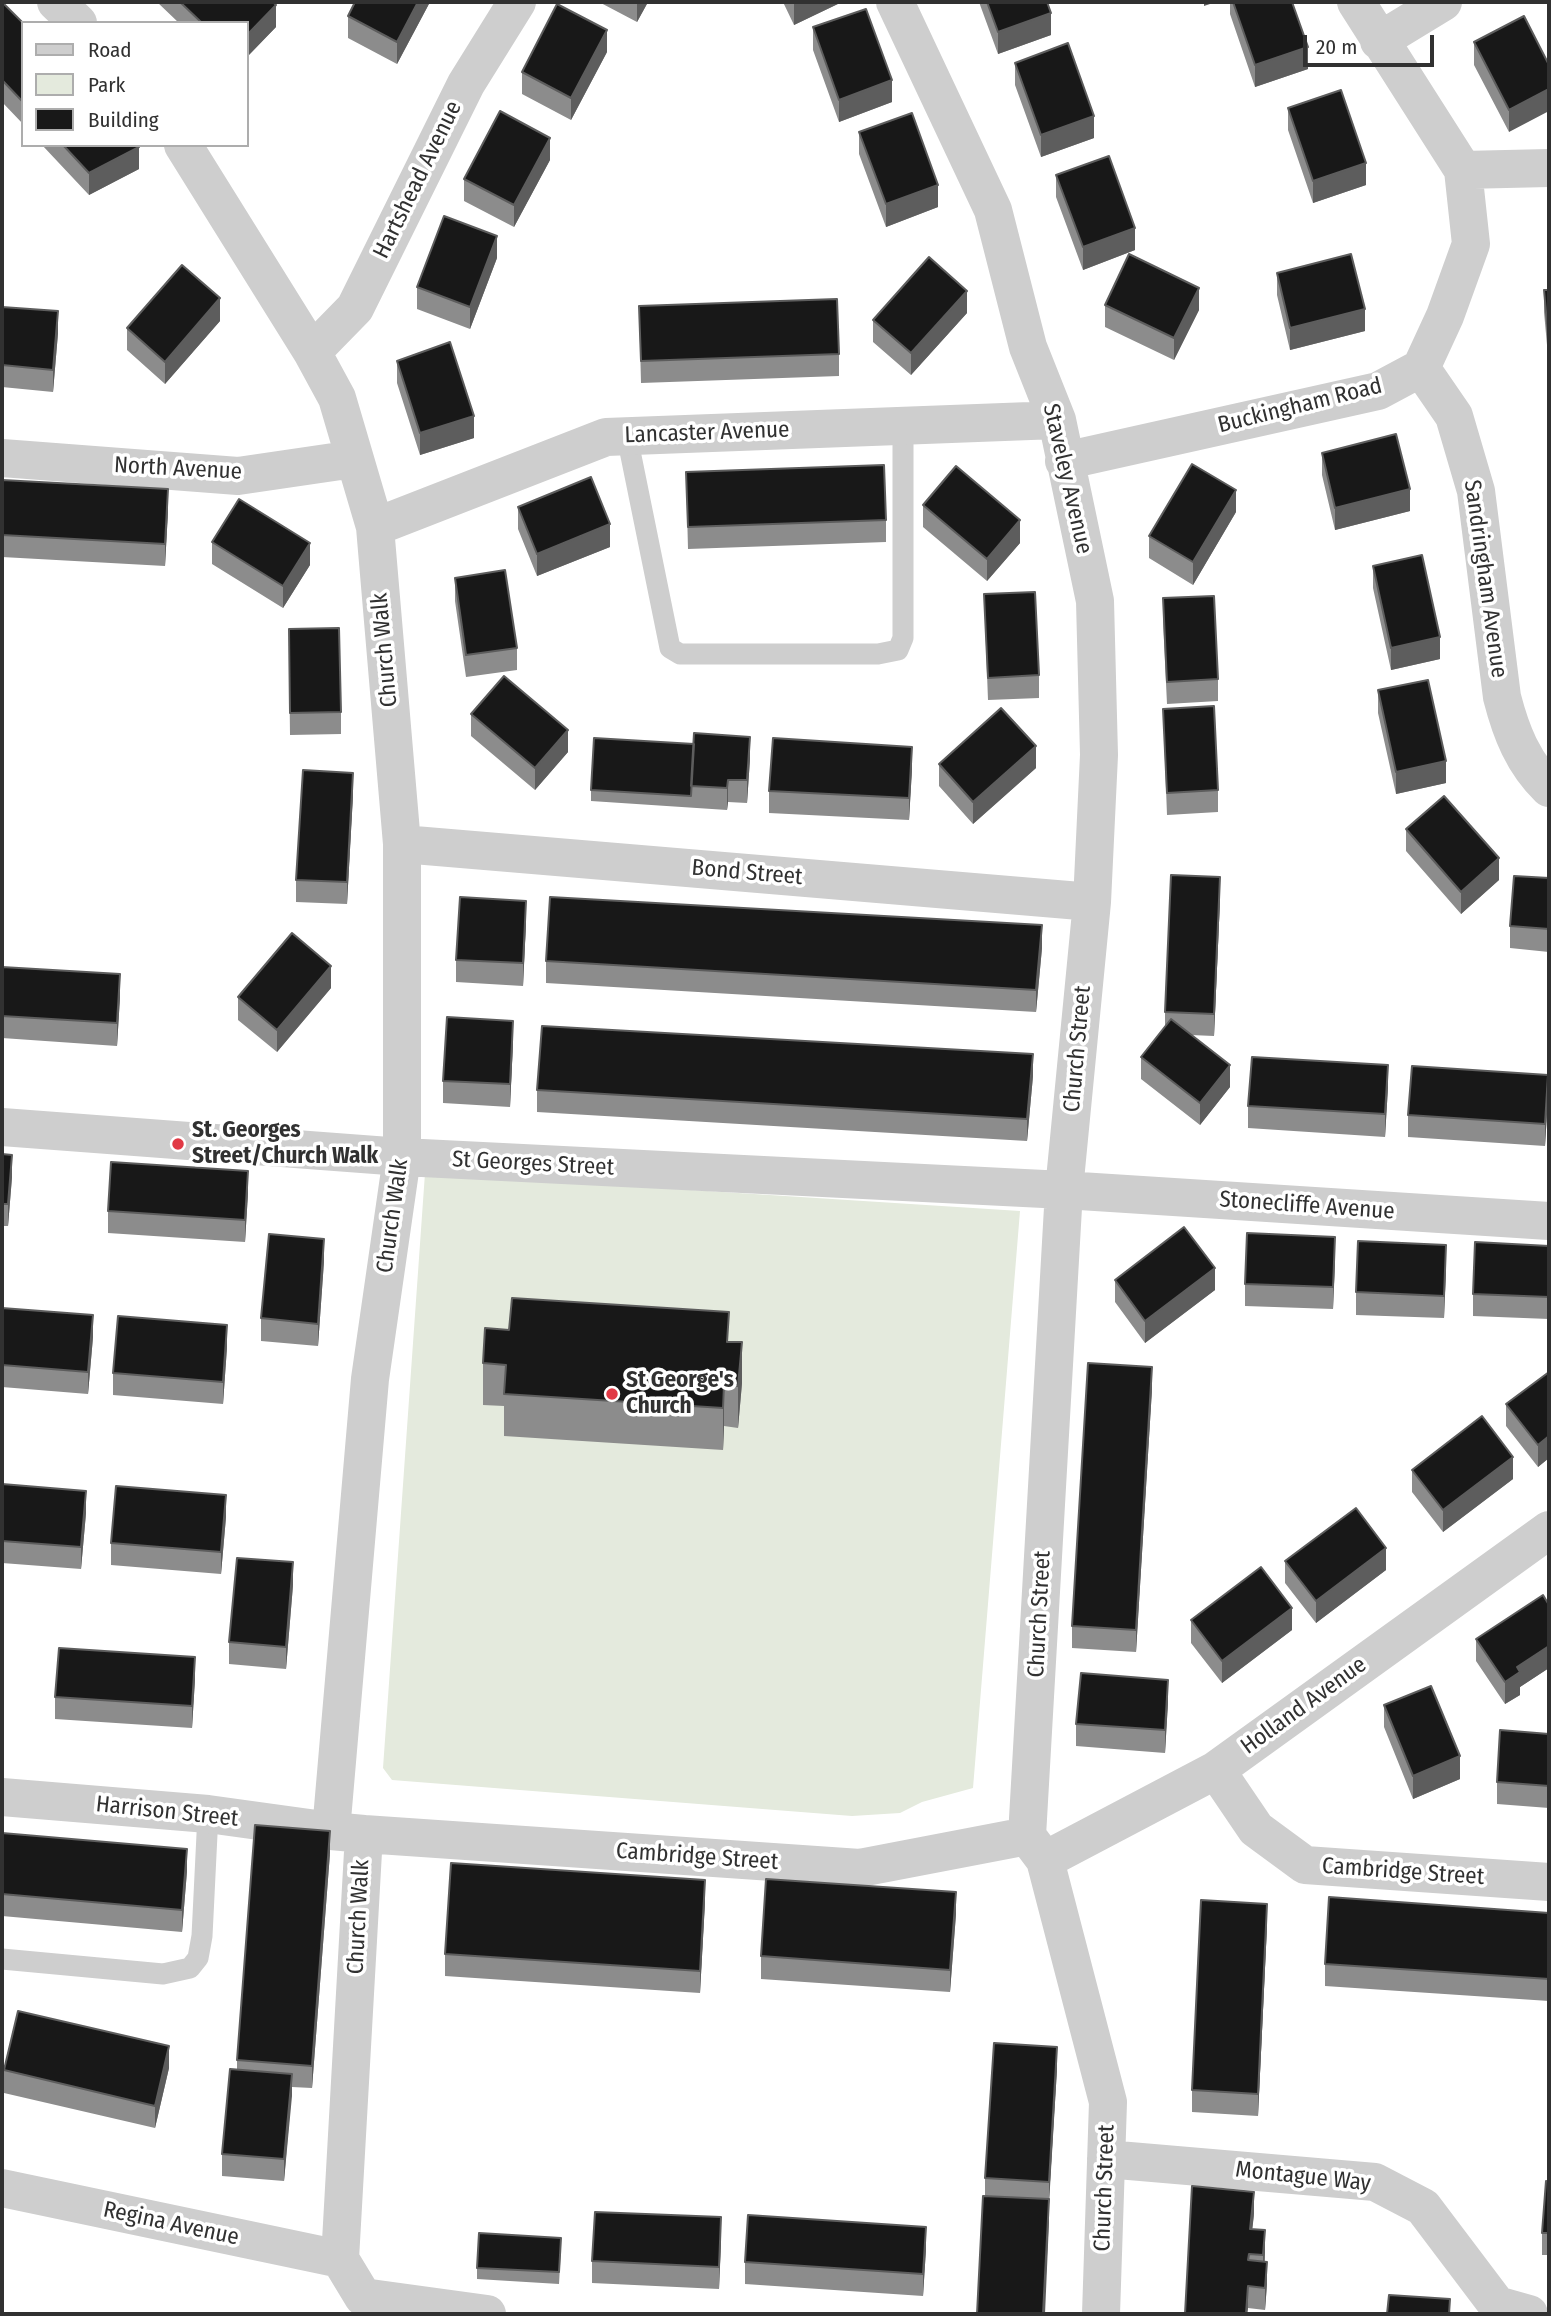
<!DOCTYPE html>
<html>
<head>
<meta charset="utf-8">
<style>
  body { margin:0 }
  #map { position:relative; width:1551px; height:2316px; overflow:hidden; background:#fff; font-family:"Fira Sans Condensed",sans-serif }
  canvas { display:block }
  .frame { position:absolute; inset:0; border:4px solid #313131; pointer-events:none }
  .legend { position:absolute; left:21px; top:21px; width:228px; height:126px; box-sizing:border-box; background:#fff; border:2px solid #adadad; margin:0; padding:9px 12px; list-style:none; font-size:21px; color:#313131 }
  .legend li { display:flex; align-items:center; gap:14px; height:35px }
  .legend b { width:35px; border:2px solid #adadad }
  .scale { position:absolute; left:1303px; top:35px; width:131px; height:32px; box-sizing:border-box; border:4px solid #313131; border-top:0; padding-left:9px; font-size:21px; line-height:24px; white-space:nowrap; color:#313131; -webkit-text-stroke:5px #fff; paint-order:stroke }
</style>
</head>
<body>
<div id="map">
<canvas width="1551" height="2316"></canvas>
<div class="frame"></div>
<ul class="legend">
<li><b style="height:9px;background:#cecece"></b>Road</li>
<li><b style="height:19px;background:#e4eadd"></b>Park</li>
<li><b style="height:19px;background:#181818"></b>Building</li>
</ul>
<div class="scale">20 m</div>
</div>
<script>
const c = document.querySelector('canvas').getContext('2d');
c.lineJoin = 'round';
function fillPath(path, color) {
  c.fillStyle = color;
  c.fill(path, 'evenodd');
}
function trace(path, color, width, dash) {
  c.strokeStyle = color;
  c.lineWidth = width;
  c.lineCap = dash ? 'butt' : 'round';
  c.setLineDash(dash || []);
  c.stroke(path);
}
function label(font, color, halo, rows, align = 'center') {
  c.font = font + ' "Fira Sans Condensed",sans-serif';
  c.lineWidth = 7;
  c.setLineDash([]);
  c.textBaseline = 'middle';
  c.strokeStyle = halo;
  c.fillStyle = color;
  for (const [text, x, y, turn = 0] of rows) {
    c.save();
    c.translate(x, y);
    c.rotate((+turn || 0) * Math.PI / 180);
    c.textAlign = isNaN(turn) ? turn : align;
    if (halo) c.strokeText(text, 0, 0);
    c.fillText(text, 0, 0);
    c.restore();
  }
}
const green = new Path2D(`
  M425,1173L1020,1211L973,1788L922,1802L900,1813L852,1816L392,1780L383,1768Z`);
const lane = new Path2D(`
  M631,435L630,451L670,648L680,654H878L898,650L903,638V425
  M2,1959L163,1974L190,1968L198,1958L202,1936L208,1814`);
const street = new Path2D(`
  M56,2L78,23
  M895,2L993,210L1028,347L1057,420L1095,601L1099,755L1092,902L1064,1190L1027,1836L1045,1860L1108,2102L1101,2314
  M1379,41L1443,2
  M183,145L312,352L337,398L375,527L402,844V1157L370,1379L331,1831L364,1834L340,2259L363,2297L487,2314
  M1463,170L1549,168
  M312,352L355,308L466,84L517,2
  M1421,368L1454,416L1476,491L1502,697C1511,732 1523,763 1549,788
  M2,458L238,476L354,459
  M1064,461L1378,391L1421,368L1445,316L1471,244L1463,170L1356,2
  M375,527L606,437L1057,420
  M402,844L1092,902
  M2,1127L402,1157L1064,1190L1549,1221
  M1216,1770L1256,1829L1305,1865L1549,1882
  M2,1797L208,1814L331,1831
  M364,1834L860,1868L1027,1836
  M1045,1860L1216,1770L1549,1530
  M1106,2159L1375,2182L1423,2207L1497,2305L1529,2314
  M2,2188L340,2259`);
const wall = new Path2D(`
  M2,2L23,23V124L2,102Z
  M157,2H273L276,27L247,57V23H179Z
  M355,2H430L397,64L348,38V16Z
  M599,2H648L637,22Z
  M783,2H842L794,25Z
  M979,2H1047L1051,35L998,54Z
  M1230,2H1292L1308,69L1255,87L1230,14Z
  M1524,16L1509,132L1474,65V42Z
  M813,27L892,102L839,122L813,50Z
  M607,52L571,120L522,94V72Z
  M1015,63L1094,138L1041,157L1015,85Z
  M1288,108L1366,185L1313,203L1288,130Z
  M859,132L938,207L886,227L859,154Z
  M42,145H138L139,169L89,195Z
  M550,160L514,227L464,201V179Z
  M1056,175L1135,250L1083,270L1056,197Z
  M497,258L470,329L417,309V287Z
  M1277,273L1365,331L1290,350L1277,295Z
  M1544,290H1549V367L1544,312Z
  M1105,305L1199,310L1174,360L1105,327Z
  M639,306L839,354V376L641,383Z
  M2,307L58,333L53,392L2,387Z
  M967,313L911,375L873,342V320Z
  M220,321L165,384L127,350V328Z
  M397,361L474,438L420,455L397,383Z
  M1322,453L1410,511L1335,530L1322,475Z
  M686,472L886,520V542L688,549Z
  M2,480L168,511L165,566L2,557Z
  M923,505L1020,543L987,581L923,527Z
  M518,507L610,547L537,576L518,529Z
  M1236,512L1193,585L1149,558V536Z
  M212,542L310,565L283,608L212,564Z
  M1373,566L1440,659L1391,670L1373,588Z
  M455,578L517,648V670L466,677L455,601Z
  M984,594L1039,675V698L988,700Z
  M1163,598L1218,679V701L1167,704L1163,620Z
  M289,652L341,712V734L290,735Z
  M1378,690L1446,783L1396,794L1378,713Z
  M1163,709L1218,790V812L1167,815Z
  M471,714L568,752L535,790L471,736Z
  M750,759L747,803L728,802L727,810L591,801V790Z
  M939,764L1036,768L973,824L939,786Z
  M912,769L909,820L769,813V791Z
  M353,795L347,904L296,902V880Z
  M1406,829L1499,880L1461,914L1406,851Z
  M1549,878V952L1510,948V926Z
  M1220,900L1214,1036L1191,1035L1230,1087L1200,1125L1141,1079V1057L1165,1026V1012Z
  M526,923L523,986L456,982V960Z
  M1042,948L1036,1012L546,983V961Z
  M2,967L120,997L117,1046L2,1038Z
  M331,988L277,1052L238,1020V997Z
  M513,1043L510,1107L443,1103V1081Z
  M1033,1076L1027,1141L537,1112V1090Z
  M1388,1087L1385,1137L1248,1128V1106Z
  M1548,1097L1545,1146L1408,1137V1115Z
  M2,1154L12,1177L8,1226H2Z
  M248,1193L245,1242L108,1233V1211Z
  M1549,1246V1319L1473,1316V1294Z
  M1335,1259L1333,1309L1245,1306V1284Z
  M324,1261L318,1346L261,1341V1318Z
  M1446,1267L1444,1318L1356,1315V1292Z
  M1115,1280L1215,1290L1145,1343L1115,1302Z
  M2,1308L93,1337L88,1394L2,1387Z
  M729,1342L742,1383L738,1428L724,1426L723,1450L504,1436V1406L483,1405V1363Z
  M227,1347L223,1404L113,1395V1373Z
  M1549,1372V1458L1538,1467L1506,1426V1404Z
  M1152,1389L1136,1652L1072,1648V1626Z
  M1412,1470L1513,1479L1443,1532L1412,1492Z
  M2,1484L86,1513L81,1569L2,1563Z
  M226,1517L221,1574L111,1565V1543Z
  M1285,1561L1386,1570L1316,1623L1285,1583Z
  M293,1585L286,1669L229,1664V1642Z
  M1549,1605V1669V1668L1520,1687V1695L1505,1704L1476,1661V1639Z
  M1191,1620L1292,1630L1222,1683L1191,1643Z
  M195,1679L192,1728L55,1719V1697Z
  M1168,1702L1165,1753L1076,1746V1724Z
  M1384,1705L1460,1779L1413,1799L1384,1727Z
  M1549,1734V1808L1497,1804V1782Z
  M2,1833L187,1871L182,1932L2,1916Z
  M330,1853L312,2088L292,2087L284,2181L222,2176V2154L237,2070V2060Z
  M705,1902L700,1993L445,1976V1954Z
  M1549,1913V2001L1325,1986V1964Z
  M956,1914L950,1992L761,1979V1956Z
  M1267,1926L1258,2116L1192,2112V2090Z
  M169,2068L155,2128L4,2093V2070Z
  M1057,2069L1049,2199V2222L985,2196V2178Z
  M1549,2182V2255H1542V2233Z
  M1254,2214L1252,2229L1265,2253V2262L1267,2284L1265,2310L1248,2308L1247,2314H1185Z
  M721,2239L719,2289L592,2283V2261Z
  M561,2249L559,2284L477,2279V2268Z
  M926,2249L923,2296L745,2284V2262Z`);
const shadedWall = new Path2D(`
  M418,2H430L397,64V42Z
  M637,2H648L637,22Z
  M797,2H842L794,25V3Z
  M1204,2H1216L1204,6Z
  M276,5V27L247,57V35Z
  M1051,13V35L998,54V32Z
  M607,30V52L571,120V98Z
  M1308,47V69L1255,87V65Z
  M892,80V102L839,122V100Z
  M1549,89V111L1509,132V110Z
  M1094,116V138L1041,157V135Z
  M550,138V160L514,227V205Z
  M139,147V169L89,195V173Z
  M1366,163V185L1313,203V181Z
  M938,185V207L886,227V204Z
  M1135,228V250L1083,270V247Z
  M497,236V258L470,329V307Z
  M1199,288V310L1174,360V338Z
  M967,291V313L911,375V353Z
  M220,298V321L165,384V362Z
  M1365,309V331L1290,350V328Z
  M58,311V333L53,392V370Z
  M474,416V438L420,455V433Z
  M168,489V511L165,566V544Z
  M1410,489V511L1335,530V508Z
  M1236,490V512L1193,585V562Z
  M1020,520V543L987,581V559Z
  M610,524V547L537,576V554Z
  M310,543V565L283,608V586Z
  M1440,637V659L1391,670V648Z
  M568,730V752L535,790V768Z
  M750,737V759L747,803V780Z
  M1036,746V768L973,824V802Z
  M912,747V769L909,820V798Z
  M1446,761V783L1396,794V772Z
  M353,773V795L347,904V882Z
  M728,780V802L727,810V788Z
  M1499,858V880L1461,914V892Z
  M1220,877V900L1214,1036V1014Z
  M526,901V923L523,986V963Z
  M1042,925V948L1036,1012V990Z
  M331,966V988L277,1052V1030Z
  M120,974V997L117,1046V1023Z
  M513,1021V1043L510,1107V1084Z
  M1033,1054V1076L1027,1141V1119Z
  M1230,1065V1087L1200,1125V1103Z
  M1388,1065V1087L1385,1137V1114Z
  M1548,1075V1097L1545,1146V1124Z
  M12,1155V1177L8,1226V1204Z
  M248,1171V1193L245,1242V1220Z
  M1335,1237V1259L1333,1309V1287Z
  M324,1239V1261L318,1346V1324Z
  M1446,1245V1267L1444,1318V1296Z
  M1215,1268V1290L1145,1343V1321Z
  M93,1315V1337L88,1394V1372Z
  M227,1325V1347L223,1404V1382Z
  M742,1342V1383L738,1428V1386Z
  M1152,1367V1389L1136,1652V1630Z
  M724,1385V1426L723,1450V1408Z
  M1549,1436V1458L1538,1467V1445Z
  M1513,1457V1479L1443,1532V1510Z
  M86,1491V1513L81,1569V1547Z
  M226,1495V1517L221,1574V1552Z
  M1386,1548V1570L1316,1623V1601Z
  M293,1562V1585L286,1669V1647Z
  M1292,1608V1630L1222,1683V1661Z
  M1549,1646V1668L1520,1687V1695L1505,1704V1682L1517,1667Z
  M195,1657V1679L192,1728V1706Z
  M1168,1680V1702L1165,1753V1730Z
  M1460,1756V1779L1413,1799V1776Z
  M330,1831V1853L312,2088V2066Z
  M187,1849V1871L182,1932V1910Z
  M705,1880V1902L700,1993V1971Z
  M956,1892V1914L950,1992V1970Z
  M1267,1904V1926L1258,2116V2094Z
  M169,2046V2068L155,2128V2106Z
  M1057,2047V2069L1049,2204V2182Z
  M292,2074V2096L284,2181V2159Z
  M1254,2192V2214L1250,2251V2229Z
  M1049,2199V2222L1045,2314H1043Z
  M721,2217V2239L719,2289V2267Z
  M926,2227V2249L923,2296V2274Z
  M1265,2230V2253L1263,2277V2255Z
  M1267,2262V2284L1265,2310V2288Z
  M1248,2286V2308L1247,2314H1246Z`);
const building = new Path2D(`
  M2,2L23,23V102L2,80Z
  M180,2H273L276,5L247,35V23H202Z
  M355,2H418L397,42L348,16Z
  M987,2H1047L1051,13L998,32Z
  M1233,2H1292L1308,47L1255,65Z
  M557,4L607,30L571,98L522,72Z
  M866,9L892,80L839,100L813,27Z
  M1524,16L1549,65V89L1509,110L1474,42Z
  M1068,43L1094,116L1041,135L1015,63Z
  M1341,90L1366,163L1313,181L1288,108Z
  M500,111L550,138L514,205L464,179Z
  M912,113L938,185L886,204L859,132Z
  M63,145H138L139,147L89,173Z
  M1109,156L1135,228L1083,247L1056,175Z
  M444,216L497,236L470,307L417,287Z
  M1129,254L1199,288L1174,338L1105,305Z
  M1351,254L1365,309L1290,328L1277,273Z
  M929,257L967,291L911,353L873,320Z
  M182,265L220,298L165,362L127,328Z
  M1544,290H1549V345Z
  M837,299L839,354L641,361L639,306Z
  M2,307L58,311L53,370L2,365Z
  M450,342L474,416L420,433L397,361Z
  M1396,434L1410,489L1335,508L1322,453Z
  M1192,464L1236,490L1193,562L1149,536Z
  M884,465L886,520L688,527L686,472Z
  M956,466L1020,520L987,559L923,505Z
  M591,477L610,524L537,554L518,507Z
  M2,480L168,489L165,544L2,535Z
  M239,499L310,543L283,586L212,542Z
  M1422,555L1440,637L1391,648L1373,566Z
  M505,570L517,648L466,655L455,578Z
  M1035,592L1039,675L988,678L984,594Z
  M1214,596L1218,679L1167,682L1163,598Z
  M339,628L341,712L290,713L289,629Z
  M504,676L568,730L535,768L471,714Z
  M1428,680L1446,761L1396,772L1378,690Z
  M1214,706L1218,790L1167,793L1163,709Z
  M1001,708L1036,746L973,802L939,764Z
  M694,733L750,737L747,780H728L727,788L691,786Z
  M594,738L694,744L691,796L591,790Z
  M773,738L912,747L909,798L769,791Z
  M303,770L353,773L347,882L296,880Z
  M1444,796L1499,858L1461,892L1406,829Z
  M1171,875L1220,877L1214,1014L1165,1012Z
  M1514,876L1549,878V929L1510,926Z
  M460,897L526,901L523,963L456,960Z
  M550,897L1042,925L1036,990L546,961Z
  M292,933L331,966L277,1030L238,997Z
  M2,967L120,974L117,1023L2,1016Z
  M447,1017L513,1021L510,1084L443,1081Z
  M1171,1019L1230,1065L1200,1103L1141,1057Z
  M542,1026L1033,1054L1027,1119L537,1090Z
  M1252,1057L1388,1065L1385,1114L1248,1106Z
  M1412,1066L1548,1075L1545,1124L1408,1115Z
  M2,1154L12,1155L8,1204H2Z
  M111,1162L248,1171L245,1220L108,1211Z
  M1184,1227L1215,1268L1145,1321L1115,1280Z
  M1247,1233L1335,1237L1333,1287L1245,1284Z
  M269,1234L324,1239L318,1324L261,1318Z
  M1358,1241L1446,1245L1444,1296L1356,1292Z
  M1475,1242L1549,1246V1297L1473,1294Z
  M512,1298L729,1312L727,1342H742L738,1386L724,1385L723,1408L504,1394L506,1365L483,1363L485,1328L509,1330Z
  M2,1308L93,1315L88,1372L2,1365Z
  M118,1316L227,1325L223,1382L113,1373Z
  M1088,1363L1152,1367L1136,1630L1072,1626Z
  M1549,1372V1436L1538,1445L1506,1404Z
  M1482,1416L1513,1457L1443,1510L1412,1470Z
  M2,1484L86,1491L81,1547L2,1541Z
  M116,1486L226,1495L221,1552L111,1543Z
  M1356,1508L1386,1548L1316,1601L1285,1561Z
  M237,1558L293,1562L286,1647L229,1642Z
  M1261,1567L1292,1608L1222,1661L1191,1620Z
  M1543,1595L1549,1605V1647V1646L1517,1667L1520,1672L1505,1682L1476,1639Z
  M59,1648L195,1657L192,1706L55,1697Z
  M1081,1673L1168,1680L1165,1730L1076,1724Z
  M1431,1686L1460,1756L1413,1776L1384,1705Z
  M1500,1730L1549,1734V1786L1497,1782Z
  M255,1825L330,1831L312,2066L237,2060Z
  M2,1833L187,1849L182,1910L2,1894Z
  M451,1863L705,1880L700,1971L445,1954Z
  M766,1879L956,1892L950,1970L761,1956Z
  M1329,1897L1549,1913V1979L1325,1964Z
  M1201,1900L1267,1904L1258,2094L1192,2090Z
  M18,2011L169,2046L155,2106L4,2070Z
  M994,2043L1057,2047L1049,2182L985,2178Z
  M230,2069L292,2074L284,2159L222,2154Z
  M1546,2181L1549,2182V2233H1542Z
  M1192,2186L1254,2192L1250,2229L1265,2230L1263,2255L1249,2254L1248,2260L1267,2262L1265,2288L1248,2286L1246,2314H1185Z
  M983,2196L1049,2199L1043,2314H977Z
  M595,2212L721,2217L719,2267L592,2261Z
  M748,2215L926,2227L923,2274L745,2262Z
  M479,2233L561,2238L559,2272L477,2268Z
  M1389,2295L1450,2299L1449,2314H1387Z`);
const markers = [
  [178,1144,7,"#e13945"],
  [612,1394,7,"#e13945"]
];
const streetNames = [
  ["Hartshead Avenue",418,180,-64],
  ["Buckingham Road",1300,406,-14],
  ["Lancaster Avenue",707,433,-2],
  ["North Avenue",178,469,3],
  ["Staveley Avenue",1067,479,77],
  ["Sandringham Avenue",1485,579,82],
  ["Church Walk",385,650,-95],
  ["Bond Street",747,873,5],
  ["Church Street",1078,1049,-85],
  ["St Georges Street",533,1164,3],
  ["Stonecliffe Avenue",1307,1206,4],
  ["Church Walk",393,1216,-82],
  ["Church Street",1040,1614,-87],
  ["Holland Avenue",1304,1706,-36],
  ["Harrison Street",167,1812,6],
  ["Cambridge Street",697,1857,4],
  ["Cambridge Street",1403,1872,4],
  ["Church Walk",359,1917,-87],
  ["Montague Way",1303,2177,6],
  ["Church Street",1105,2188,-88],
  ["Regina Avenue",171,2224,12]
];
const poiNames = [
  ["St. Georges",192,1131],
  ["Street/Church Walk",192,1157],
  ["St George's",626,1381],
  ["Church",626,1407]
];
fillPath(green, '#e4eadd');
trace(lane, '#cecece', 21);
trace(street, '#cecece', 38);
fillPath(wall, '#8c8c8c');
fillPath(shadedWall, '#5d5d5d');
fillPath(building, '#181818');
trace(building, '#5d5d5d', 2);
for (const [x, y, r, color] of markers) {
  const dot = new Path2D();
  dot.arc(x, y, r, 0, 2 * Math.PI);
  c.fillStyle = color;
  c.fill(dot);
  trace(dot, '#fff', 2.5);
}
label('23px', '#313131', '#fff', streetNames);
label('bold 23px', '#313131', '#fff', poiNames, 'left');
</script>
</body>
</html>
